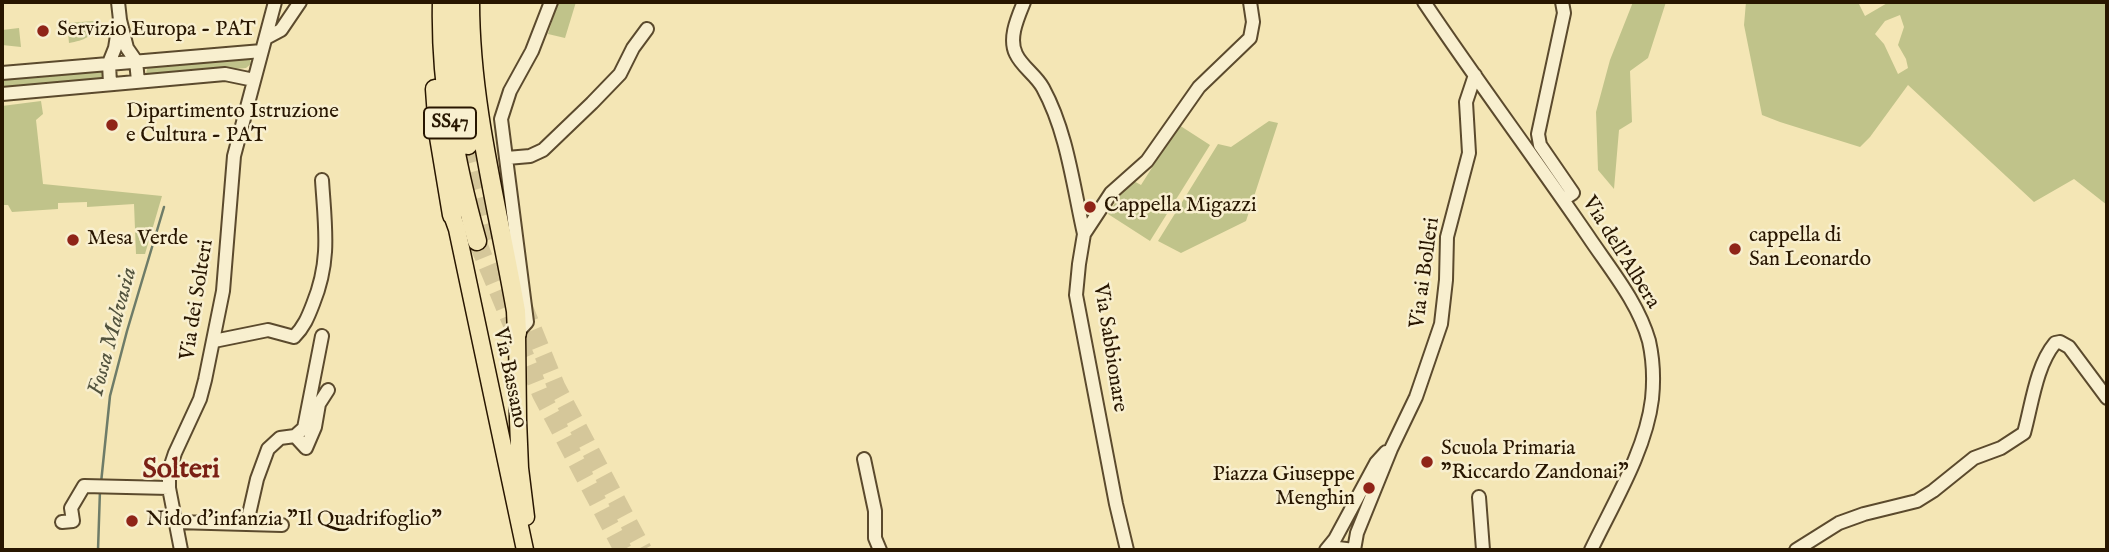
<!DOCTYPE html>
<html>
<head>
<meta charset="utf-8">
<style>
  body { margin:0 }
  #map { position:relative; width:2109px; height:552px; overflow:hidden; background:#f4e6b5; font-family:"IM FELL English",serif }
  canvas { display:block }
  .frame { position:absolute; inset:0; border:4px solid #281600; pointer-events:none }
</style>
</head>
<body>
<div id="map">
<canvas width="2109" height="552"></canvas>
<div class="frame"></div>
</div>
<script>
const c = document.querySelector('canvas').getContext('2d');
c.lineJoin = 'round';
function fillPath(path, color) {
  c.fillStyle = color;
  c.fill(path, 'evenodd');
}
function trace(path, color, width, dash) {
  c.strokeStyle = color;
  c.lineWidth = width;
  c.lineCap = dash ? 'butt' : 'round';
  c.setLineDash(dash || []);
  c.stroke(path);
}
function label(font, color, halo, rows, align = 'center') {
  c.font = font + ' "IM FELL English",serif';
  c.lineWidth = 5;
  c.setLineDash([]);
  c.textBaseline = 'middle';
  c.strokeStyle = halo;
  c.fillStyle = color;
  for (const [text, x, y, turn = 0] of rows) {
    c.save();
    c.translate(x, y);
    c.rotate((+turn || 0) * Math.PI / 180);
    c.textAlign = isNaN(turn) ? turn : align;
    if (halo) c.strokeText(text, 0, 0);
    c.fillText(text, 0, 0);
    c.restore();
  }
}
const green = new Path2D(`
  M558,2H576L565,38L548,34Z
  M1633,2H1666L1648,58L1630,71L1632,122L1619,130L1614,189L1598,170L1596,112L1610,60Z
  M1746,2H1858L1865,16L1889,2H2107V205L2074,179L2034,202L1908,85L1870,137L1860,147L1780,122L1762,115L1744,25ZM1900,15L1904,27L1898,45L1906,59L1908,68L1898,74L1884,44L1875,34L1885,21Z
  M94,21C94,38 84,40 69,43L67,23Z
  M19,28L21,47L2,45V30Z
  M250,58L251,64L246,68L152,77L146,73L148,66Z
  M102,70L105,71L104,80L2,90V79Z
  M41,101L43,114L36,120L43,184L162,196L145,254H136L134,204L87,207V202L58,203V209L12,212L8,205H2V106Z
  M1269,121L1278,123L1246,221L1181,253L1158,241L1218,144L1231,147Z
  M1179,125L1210,145L1150,241L1108,214L1130,179L1141,185Z`);
const stream = new Path2D(`
  M101,483L110,396L127,331L164,207
  M98,550L100,490`);
const highwayTunnel = new Path2D(`
  M468,145L495,238
  M477,241L541,394L623,550
  M523,305L556,386L643,550`);
const minor = new Path2D(`
  M118,2L120,20L127,48L136,61L138,81
  M1024,2C1018,17 1008,38 1016,54C1022,67 1036,75 1043,88C1067,132 1073,185 1084,234
  M1424,2C1477,81 1534,157 1588,236C1610,269 1638,302 1649,341C1653,359 1654,380 1652,399C1646,450 1613,504 1591,550
  M1562,2L1564,13L1538,134L1540,145L1573,193L1564,199
  M266,38L281,30L300,2
  M2,73L262,51
  M110,84L109,63L115,48L119,23
  M2,94L225,74L254,80
  M507,158L530,156L543,150L592,103L620,74L633,48L647,29
  M517,333L527,322L501,119L510,91L532,51L551,2
  M214,341L268,330L294,337C304,327 308,317 313,304C331,260 325,227 322,180
  M295,436L306,448L315,427L319,404L328,390
  M864,459L875,511V538L880,550
  M1479,497L1483,550
  M62,522L73,521L71,508L84,486L169,488
  M176,522L282,525
  M247,523L257,479L268,449L280,438L295,436L304,428L322,336
  M1330,547L1354,550L1357,533L1391,449L1416,397L1441,324L1446,280L1447,237L1469,153L1466,102L1475,75
  M181,550L169,488V471L175,453L200,399L205,380L223,291L234,156L275,2
  M1127,550L1116,504L1076,295L1079,264L1084,234L1111,193L1147,161L1199,87L1250,38L1253,22L1250,2
  M1326,550L1335,539L1376,463L1386,452
  M1796,550L1839,523L1864,514L1917,501L1933,491L1974,458L2001,448L2024,433C2032,404 2036,366 2055,343L2060,342L2069,347L2107,398`);
const major = new Path2D(`
  M452,215L457,229L525,550
  M517,333L518,420L520,468L526,517`);
const highway = new Path2D(`
  M442,2C440,84 455,162 477,241
  M456,2L458,78L468,145
  M470,2C470,106 498,208 516,311L517,333
  M435,89L438,131L452,215`);
const markers = [
  [43,31,7,"#8f2418"],
  [112,125,7,"#8f2418"],
  [1090,207,7,"#8f2418"],
  [73,240,7,"#8f2418"],
  [1735,249,7,"#8f2418"],
  [1427,462,7,"#8f2418"],
  [1369,488,7,"#8f2418"],
  [132,521,7,"#8f2418"]
];
const shields = [
  [450,123,52]
];
const shieldNames = [
  ["SS47",450,123]
];
const poiNames = [
  ["Servizio Europa - PAT",57,31],
  ["Dipartimento Istruzione",126,113],
  ["e Cultura - PAT",126,137],
  ["Cappella Migazzi",1104,207],
  ["cappella di",1749,237],
  ["San Leonardo",1749,261],
  ["Mesa Verde",87,240],
  ["Scuola Primaria",1441,450],
  ["\"Riccardo Zandonai\"",1441,474],
  ["Piazza Giuseppe",1355,476,"right"],
  ["Menghin",1355,500,"right"],
  ["Nido d'infanzia \"Il Quadrifoglio\"",146,521]
];
const streetNames = [
  ["Via dell'Albera",1620,253,58],
  ["Via ai Bolleri",1426,273,-82],
  ["Via dei Solteri",198,300,-81],
  ["Via Sabbionare",1109,348,81],
  ["Via Bassano",509,378,78]
];
const waterNames = [
  ["Fossa Malvasia",114,332,-75]
];
const districtNames = [
  ["Solteri",181,471]
];
fillPath(green, '#c0c38a');
trace(stream, '#6e7c68', 2.5);
trace(highwayTunnel, '#d5c79a', 18, [18, 9]);
trace(minor, '#5b4a2d', 16);
trace(major, '#281600', 19);
trace(highway, '#281600', 21);
trace(minor, '#f8efcf', 12);
trace(major, '#f4e6b5', 16);
trace(highway, '#f4e6b5', 18);
for (const [x, y, r, color] of markers) {
  const dot = new Path2D();
  dot.arc(x, y, r, 0, 2 * Math.PI);
  c.fillStyle = color;
  c.fill(dot);
  trace(dot, '#f8efcf', 2.5);
}
for (const [x, y, w] of shields) {
  const box = new Path2D();
  box.roundRect(x - w / 2, y - 15.5, w, 31, 5);
  c.fillStyle = '#f8efcf';
  c.fill(box);
  trace(box, '#281600', 2);
}
label('bold 19px', '#281600', null, shieldNames);
label('21px', '#281600', '#f8efcf', poiNames, 'left');
label('21px', '#281600', '#f8efcf', streetNames);
label('italic 23px', '#51523d', '#f8efcf', waterNames);
label('bold 28px', '#7a1f14', '#f8efcf', districtNames);
</script>
</body>
</html>
